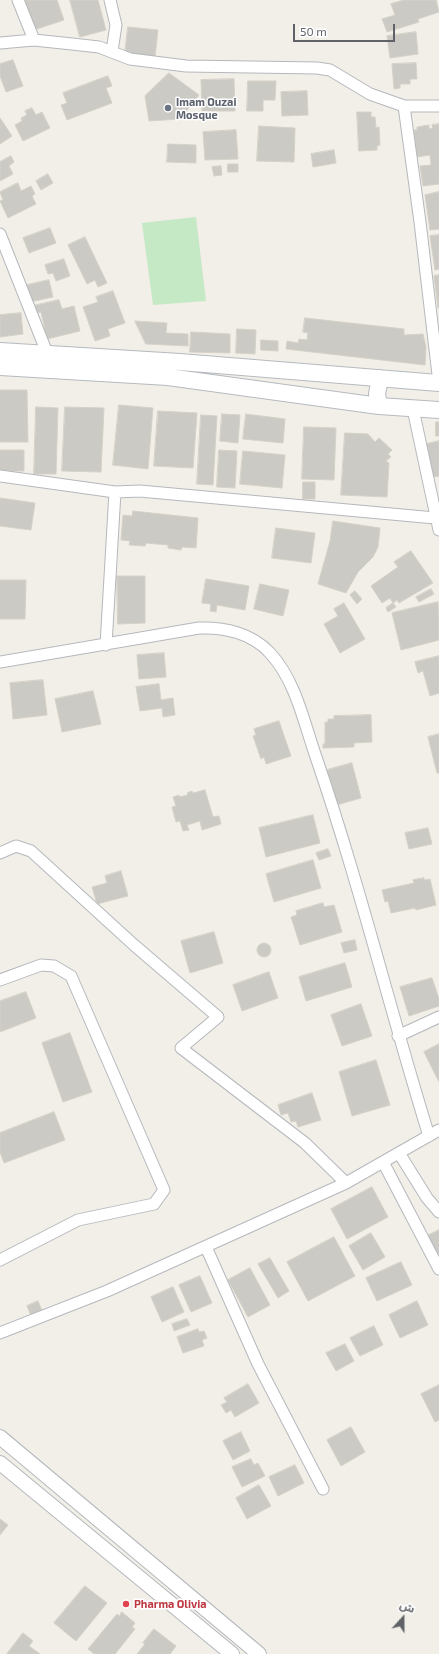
<!DOCTYPE html>
<html>
<head>
<meta charset="utf-8">
<style>
  body { margin:0 }
  #map { position:relative; width:439px; height:1654px; overflow:hidden; background:#f1efe8; font-family:"Exo 2","Noto Sans Arabic",sans-serif }
  canvas { display:block }
  .north { position:absolute; left:383px; top:1598px; width:40px; height:40px; -webkit-text-stroke:3px #fff; paint-order:stroke; rotate:21deg; font-size:11px; font-weight:700; line-height:16px; text-align:center; color:#5f6368 }
  .north::after { content:''; display:block; margin:auto; width:14px; height:18px; background:#5f6368; clip-path:polygon(50% 0,100% 100%,50% 72%,0 100%) }
  .scale { position:absolute; left:293px; top:24px; width:102px; height:18px; box-sizing:border-box; border:2px solid #5f6368; border-top:0; padding-left:5px; font-size:12px; line-height:14px; white-space:nowrap; color:#5f6368; -webkit-text-stroke:3px #fff; paint-order:stroke }
</style>
</head>
<body>
<div id="map">
<canvas width="439" height="1654"></canvas>
<div class="north">ش</div>
<div class="scale">50 m</div>
</div>
<script>
const c = document.querySelector('canvas').getContext('2d');
c.lineJoin = 'round';
function fillPath(path, color) {
  c.fillStyle = color;
  c.fill(path, 'evenodd');
}
function trace(path, color, width, dash) {
  c.strokeStyle = color;
  c.lineWidth = width;
  c.lineCap = dash ? 'butt' : 'round';
  c.setLineDash(dash || []);
  c.stroke(path);
}
function label(font, color, halo, rows, align = 'center') {
  c.font = font + ' "Exo 2",sans-serif';
  c.lineWidth = 3;
  c.setLineDash([]);
  c.textBaseline = 'middle';
  c.strokeStyle = halo;
  c.fillStyle = color;
  for (const [text, x, y, turn = 0] of rows) {
    c.save();
    c.translate(x, y);
    c.rotate((+turn || 0) * Math.PI / 180);
    c.textAlign = isNaN(turn) ? turn : align;
    if (halo) c.strokeText(text, 0, 0);
    c.fillText(text, 0, 0);
    c.restore();
  }
}
const green = new Path2D(`
  M196,217L206,301L153,305L142,223Z`);
const building = new Path2D(`
  M24,0H57L64,20L34,30Z
  M70,0H98L106,30L80,37Z
  M404,0H436L439,12L418,19L419,22L387,32L382,19L395,15L391,4Z
  M128,27L158,30L155,57L125,54Z
  M416,32L418,54L390,58L387,36Z
  M13,60L23,86L6,92L0,76V64Z
  M416,63L417,79H410V84H400V88L394,89L392,64Z
  M169,73L199,95L180,119L149,121L145,96Z
  M108,76L112,86L106,88L112,103L67,120L61,105L67,103L63,93Z
  M234,79L235,111H202L201,80Z
  M248,81H276L275,100H263V111H247Z
  M307,91L308,115L282,116L281,92Z
  M32,108L36,115L42,112L50,128L23,141L15,125L22,121L21,118L27,115L25,111Z
  M357,112H371V117H375L376,128L379,127L380,145L377,146V150L359,151Z
  M0,118L12,136L0,144Z
  M439,124V184L423,186L420,166L431,165L430,155L417,157L414,130H417V127L429,125V129L433,128L432,125Z
  M259,126L295,128L294,162L257,161Z
  M236,130L238,159L205,160L203,132Z
  M168,144L196,145V163L167,162Z
  M334,150L336,163L313,167L311,154Z
  M11,156L14,162L9,166L13,174L0,181V162Z
  M228,164H238V172H228Z
  M221,166L222,175L214,176L212,167Z
  M48,174L53,183L41,190L36,181Z
  M18,183L21,191L31,186L35,194L32,196L36,204L8,218L0,201L3,200L0,192Z
  M439,192V229L430,230L425,195Z
  M50,228L56,243L29,253L23,238Z
  M439,235V269L435,270L430,236Z
  M85,237L107,283L98,287L95,280L87,284L68,245Z
  M64,259L70,276L56,281L53,273L48,274L45,265Z
  M439,275V308H438L434,276Z
  M49,280L53,297L30,302L27,285Z
  M113,291L125,323L108,329L110,336L95,341L83,307L98,302L96,297Z
  M59,300L62,309L74,306L80,331L47,339L41,312L35,314L33,306Z
  M21,313L23,334L0,337V315Z
  M305,318L404,329V335L423,334L426,347L425,365L286,349L287,341L298,343L299,339L307,340L308,333L303,332Z
  M135,321L167,323L166,333L188,334V346L146,344Z
  M237,329L256,330L255,354L236,353Z
  M191,332L230,334V353L190,352Z
  M261,340L278,341V351L261,350Z
  M0,390H27L28,442H0Z
  M119,405L153,408L148,469L113,465Z
  M36,407L58,408L56,474H34Z
  M65,407L104,408L101,472L62,471Z
  M158,411L197,413L193,468L154,466Z
  M222,414L240,415L238,443L220,441Z
  M246,414L285,419L283,443L243,439Z
  M201,415L217,416L213,485L197,484Z
  M436,422H439V436H436Z
  M304,427L336,428L334,480L302,479Z
  M345,433L368,434L375,442L379,438L392,450L388,454L391,457L386,461L389,463L387,497L341,495Z
  M439,441V476L432,477L423,445Z
  M0,450H24V471H0Z
  M219,450L237,451L235,488L217,487Z
  M243,451L285,455L282,488L240,484Z
  M303,482H315V499H303Z
  M0,498L35,503L31,530L0,526Z
  M133,511L198,518L196,548L182,547L181,550L168,548V545L146,543L145,546L129,545L130,541L121,540L123,515L132,516Z
  M333,521L380,528L378,547L373,557L358,572L346,593L318,584L330,541Z
  M276,528L315,533L311,563L272,558Z
  M411,551L433,583L399,603L397,600L393,603L390,598L382,603L371,586L398,567L394,562Z
  M117,576H145V623L118,624Z
  M206,579L249,586L245,610L217,605L216,612L210,611L211,604L202,603Z
  M0,580H26L25,619H0Z
  M260,584L289,590L283,616L254,609Z
  M431,589L434,594L419,602L416,597Z
  M355,591L362,599L357,604L350,595Z
  M438,602L439,640L401,650L392,613Z
  M344,603L365,639L340,653L324,624L338,616L334,609Z
  M393,603L396,607L388,612L386,608Z
  M164,653L166,677L139,679L137,655Z
  M439,656V693L430,696L423,671L418,673L415,662Z
  M43,680L47,715L13,719L10,683Z
  M159,684L161,700L173,698L175,715L163,717L162,708L140,711L136,687Z
  M93,691L101,724L62,732L55,699Z
  M371,715L372,742L354,743V747L323,748V744H325V722H328V719H334V716Z
  M279,721L291,756L266,764L264,757L261,759L253,736L256,735L254,729Z
  M439,734V773H437L428,737Z
  M352,763L361,798L337,805L327,770Z
  M205,790L213,817L219,816L221,824L202,830L200,821L187,825L189,830L183,831L180,821L176,822L172,807L176,806L173,797L179,795V797L188,795L187,793L192,791L193,793Z
  M313,815L320,843L266,857L259,828Z
  M428,828L432,844L409,849L405,833Z
  M328,849L331,856L319,860L316,853Z
  M313,860L321,888L274,902L266,874Z
  M121,871L128,896L97,904L92,887L107,883L105,876Z
  M424,878V880L430,879L436,905L416,910L415,908L391,913L388,901L385,902L382,890L414,883L413,880Z
  M323,903L324,907L334,905L342,932L300,945L291,917L297,915L296,911Z
  M214,932L223,963L190,973L181,941Z
  M355,940L357,950L344,953L341,943Z
  M257 950a7 7 0 1 1 14 0a7 7 0 1 1-14 0Z
  M345,963L352,987L306,1001L299,977Z
  M269,972L278,998L242,1011L233,985Z
  M432,978L439,999V1006L409,1016L400,987Z
  M26,992L36,1018L0,1032V1001Z
  M361,1004L372,1036L342,1046L331,1015Z
  M70,1033L92,1092L63,1102L42,1043Z
  M439,1044V1082L424,1052Z
  M376,1060L390,1105L352,1116L339,1072Z
  M312,1093L321,1120L298,1127L296,1121L291,1122L288,1113L281,1115L278,1105Z
  M54,1112L65,1140L4,1163L0,1152V1133Z
  M372,1187L388,1217L347,1239L331,1209Z
  M439,1230V1258L427,1236Z
  M371,1233L385,1257L363,1270L349,1246Z
  M334,1237L355,1276L308,1301L287,1262Z
  M270,1258L289,1291L278,1298L258,1264Z
  M401,1262L412,1285L377,1301L366,1278Z
  M250,1268L270,1305L248,1317L228,1280Z
  M200,1276L212,1303L191,1312L179,1285Z
  M173,1287L184,1312L162,1322L151,1297Z
  M38,1301L43,1313L32,1318L27,1306Z
  M417,1301L428,1325L400,1338L389,1315Z
  M187,1319L190,1325L174,1331L172,1324Z
  M374,1326L383,1345L360,1356L350,1338Z
  M198,1329L199,1332L204,1331L207,1338L202,1340L204,1346L183,1353L177,1337Z
  M345,1344L354,1361L336,1371L326,1353Z
  M248,1384L259,1403L235,1417L231,1410L226,1413L221,1405L227,1402L224,1398Z
  M439,1385V1420L435,1422L421,1394Z
  M351,1427L365,1452L341,1466L327,1440Z
  M241,1432L250,1451L233,1460L223,1441Z
  M251,1459L254,1465L258,1463L265,1476L242,1487L232,1467Z
  M295,1465L304,1483L278,1496L269,1477Z
  M259,1485L271,1506L247,1519L236,1498Z
  M0,1519L8,1525L0,1535Z
  M85,1586L107,1603L76,1641L54,1623Z
  M122,1612L135,1623L132,1627L135,1629L115,1654H94L88,1649L117,1614L119,1616Z
  M154,1629L176,1646L170,1654H137L145,1644L143,1643Z
  M23,1633L33,1641L29,1646L40,1654H7Z`);
const minor = new Path2D(`
  M18,0L34,40
  M110,0L116,25L112,51
  M0,43L34,40L72,44L99,47L130,59L186,66L317,68L330,70L370,94L404,106H439
  M404,106L420,222L439,383
  M0,234L47,353
  M413,409L439,530
  M0,476L115,492L140,491L435,518
  M106,645L115,492
  M0,662L199,628C224,627 252,633 270,653C296,681 304,723 316,757C359,882 390,1010 429,1136
  M0,853L16,846L31,851L134,945L218,1017L181,1048L305,1143L346,1183
  M0,980L41,965L54,966L71,976L164,1190L154,1204L78,1220L0,1260
  M398,1036L439,1017
  M399,1153L427,1198L439,1212
  M383,1162L439,1269
  M206,1247L258,1364L323,1489
  M0,1333L107,1291L346,1183L439,1130`);
const tertiary = new Path2D(`
  M0,1437L259,1654
  M0,1463L232,1654`);
const secondary = new Path2D(`
  M0,351L180,362L439,383
  M0,367L168,377L379,406L439,410
  M379,406L377,394L380,378`);
const markers = [
  [168,108,4,"#6b7280"],
  [126,1604,4,"#e0444e"]
];
const worshipNames = [
  ["Imam Ouzai",176,102],
  ["Mosque",176,115]
];
const healthNames = [
  ["Pharma Olivia",134,1604]
];
fillPath(green, '#c5e8c5');
fillPath(building, '#cccac5');
trace(building, '#d6d1c6', 1);
trace(minor, '#b5b8bc', 13);
trace(tertiary, '#b5b8bc', 16);
trace(secondary, '#b6babf', 18);
trace(minor, '#fff', 11);
trace(tertiary, '#fff', 14);
trace(secondary, '#fff', 16);
for (const [x, y, r, color] of markers) {
  const dot = new Path2D();
  dot.arc(x, y, r, 0, 2 * Math.PI);
  c.fillStyle = color;
  c.fill(dot);
  trace(dot, '#fff', 1.5);
}
label('bold 11px', '#5b616d', '#fff', worshipNames, 'left');
label('bold 11px', '#be3a42', '#fff', healthNames, 'left');
</script>
</body>
</html>
